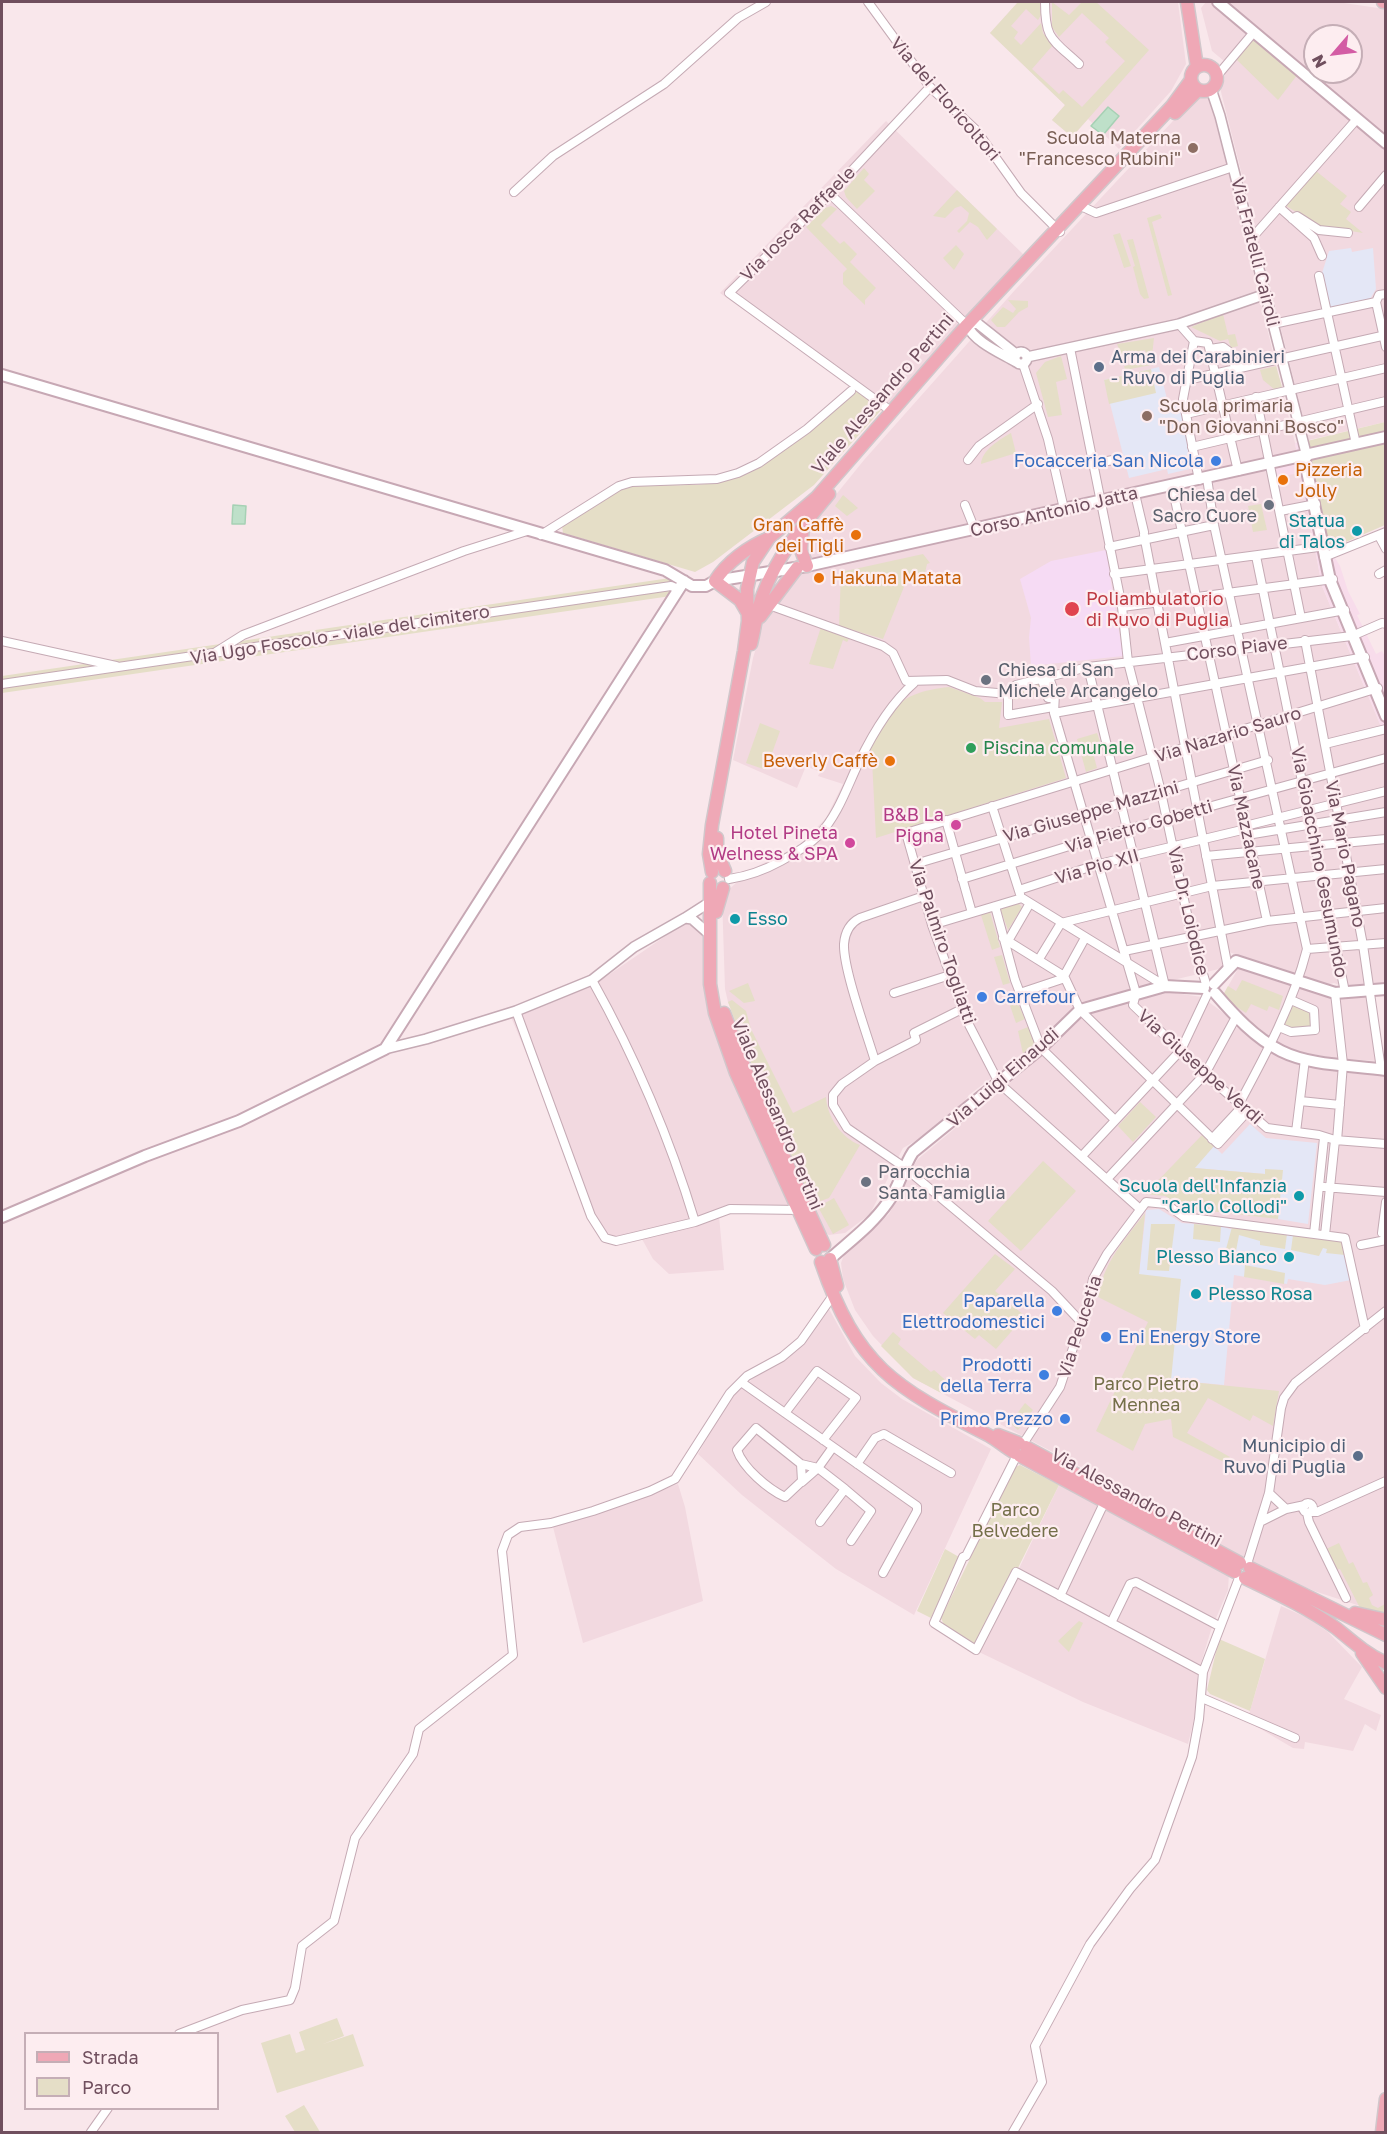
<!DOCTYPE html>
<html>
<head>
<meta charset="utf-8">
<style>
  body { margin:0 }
  #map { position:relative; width:1387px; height:2134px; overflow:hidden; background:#f9e7eb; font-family:"Golos Text",sans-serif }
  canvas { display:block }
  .frame { position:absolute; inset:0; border:3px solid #704f5e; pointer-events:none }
  .legend { position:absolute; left:24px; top:2032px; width:195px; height:78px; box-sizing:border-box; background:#fdedf0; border:2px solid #c5aeb6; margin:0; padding:8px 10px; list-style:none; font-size:18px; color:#704f5e }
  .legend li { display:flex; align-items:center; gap:12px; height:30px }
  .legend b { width:30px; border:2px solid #c5aeb6 }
  .north { position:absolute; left:1303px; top:24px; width:60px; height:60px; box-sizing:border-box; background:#fdedf0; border:2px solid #c5aeb6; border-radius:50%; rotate:242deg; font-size:16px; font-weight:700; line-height:24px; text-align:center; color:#704f5e }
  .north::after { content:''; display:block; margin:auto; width:21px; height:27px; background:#d35ca4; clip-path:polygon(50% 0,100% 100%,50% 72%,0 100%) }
</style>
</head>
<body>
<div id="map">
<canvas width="1387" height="2134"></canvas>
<div class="frame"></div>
<ul class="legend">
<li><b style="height:8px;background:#efa8b6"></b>Strada</li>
<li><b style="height:16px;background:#e5dec7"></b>Parco</li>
</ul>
<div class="north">N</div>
</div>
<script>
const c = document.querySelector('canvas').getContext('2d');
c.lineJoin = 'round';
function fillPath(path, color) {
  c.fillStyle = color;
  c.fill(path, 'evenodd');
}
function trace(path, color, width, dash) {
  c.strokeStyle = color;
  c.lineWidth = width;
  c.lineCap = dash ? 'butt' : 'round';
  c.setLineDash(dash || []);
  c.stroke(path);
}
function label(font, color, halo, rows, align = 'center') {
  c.font = font + ' "Golos Text",sans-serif';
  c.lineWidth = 4.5;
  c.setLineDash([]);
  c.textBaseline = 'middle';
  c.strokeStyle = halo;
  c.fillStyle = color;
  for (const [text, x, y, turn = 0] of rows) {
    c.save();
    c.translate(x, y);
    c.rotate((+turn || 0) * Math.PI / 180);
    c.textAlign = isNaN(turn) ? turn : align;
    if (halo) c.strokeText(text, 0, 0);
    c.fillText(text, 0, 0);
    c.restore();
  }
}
const residential = new Path2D(`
  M1018,2H1178L1186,64L1171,91L1119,149L1088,119L1072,137L1052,120L1065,105L990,33Z
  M1206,2H1210L1385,150V422L1309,440L1220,88L1225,79L1224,61L1212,51L1201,8Z
  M1226,2H1337L1385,9V137ZM1315,36H1351V72H1315Z
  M1200,92L1208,94L1211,98L1295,443L1322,586L1385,736V984L1347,988L1334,983L1326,985L1229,952L1221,958L1223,968L1082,1002L1036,1044L969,1095L964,1102L919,1139L903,1148L870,1214L845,1233L829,1235L824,1232L776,1119L728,1002L725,989L722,896L750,870L800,845L826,818L843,784L818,776L820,772L806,766L797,788L733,760L753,658L766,615L809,558L804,538L809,528L864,460L1015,290Z
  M886,121L1024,255L884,410L720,293Z
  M683,924H691L706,936V986L798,1214L744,1212L719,1216L724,1270L669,1274L653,1259L642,1239L605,1242L511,1017L591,987Z
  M1239,967L1329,995L1368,997L1376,1061L1333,1058L1290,1050L1277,1043L1222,997Z
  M1168,992L1202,997L1229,1017L1235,1027L1265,1043L1275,1053L1385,1074V1614L1314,1591L1255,1565L1156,1512L1149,1503L913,1378L873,1336L855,1310L843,1279L841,1263L844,1255L889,1214L902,1190L907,1175L918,1159L1041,1057L1081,1016L1125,1001Z
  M829,1309L855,1356L881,1383L902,1399L991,1449L914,1615L836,1569L742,1495L698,1454L728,1400L751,1380L801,1346Z
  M678,1484L685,1507L703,1601L583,1643L553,1527Z
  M1059,1485L1229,1573L1228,1590L1211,1630L1197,1676V1707L1188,1744L1083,1702L979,1652Z
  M1281,1606L1310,1619L1328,1632L1362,1667L1344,1699L1381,1715L1376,1731L1365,1724L1353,1751L1305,1742L1304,1749L1293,1748L1247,1721Z`);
const commercial = new Path2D(`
  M1309,440L1329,548L1340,566L1348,591L1360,614L1357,615L1376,654L1382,651L1385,656V736L1322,586L1300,473L1277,477L1276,468L1299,464L1295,443Z`);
const education = new Path2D(`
  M1351,248L1352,252L1373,248L1376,289L1370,299L1329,308L1322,273L1329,251Z
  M1159,367L1169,407L1180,404L1194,468L1168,474L1167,469L1129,478L1104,380Z
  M1250,1124L1266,1138L1317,1143L1308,1224L1278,1219L1282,1170L1265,1174L1194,1168L1214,1146L1222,1154Z
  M1159,1209L1182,1223L1221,1226L1230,1229L1234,1227L1343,1242L1351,1280L1325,1285L1288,1279L1287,1284L1234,1275L1224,1385L1171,1380L1139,1274L1146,1210Z`);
const medical = new Path2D(`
  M1106,550L1123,656L1031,666L1029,637L1031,618L1020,579L1051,561Z`);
const green = new Path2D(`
  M1018,2H1040L1041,15L1038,20L1026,9L1011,26L1018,32L1014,38L1021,45L1041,23L1043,33L1053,45L1032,69L1059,94L1063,90L1082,107L1125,61L1105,42L1109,38L1082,13L1059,37L1052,27V2L1069,15L1082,2H1096L1149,50L1072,137L1052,120L1065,105L990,33Z
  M1252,37L1298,74L1278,100L1236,59Z
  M864,168L869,174L864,180L875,191L857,209L846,197L844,191Z
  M1316,171L1347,196L1340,204L1351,212L1346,219L1363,233L1320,226L1286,206Z
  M957,190L997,229L987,240L978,227L970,222L959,233L957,231L967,221L969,213L961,206L955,208L945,218L933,216Z
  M831,206L837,209L821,225L840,244L844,241L857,254L850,262L876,288L865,300V305L843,284V273L847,269L806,227L825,208Z
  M1160,214L1162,218L1152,222L1172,295L1168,296L1147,218Z
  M1120,233L1131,266L1124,268L1113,235Z
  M1133,239L1149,298L1144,299L1140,294L1133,267L1135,266L1127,240Z
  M956,245L964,254L954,270L943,258Z
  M1008,300L1028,301V307L1019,312L1005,327H997L991,320L1003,307L1013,313L1016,309Z
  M1223,314L1228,335L1235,334L1238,346L1231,348L1228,339L1220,341L1191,327Z
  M1154,338L1151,365L1125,370L1124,366L1148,361L1145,350L1122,357L1117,344Z
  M1061,356L1067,379L1056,382L1062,415L1048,417L1036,373L1045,362Z
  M1276,366L1282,387L1274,389L1263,380L1260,370Z
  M1151,369L1156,393L1109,404L1104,380Z
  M855,390L882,409L814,485L713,562L695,572L563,533L562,526L623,488L636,485C661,484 689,487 714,483C759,475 824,423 855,390Z
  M1385,422V525L1330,549L1307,441Z
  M1011,433L1016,453L981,464C982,450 999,440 1011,433Z
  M843,495L858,508L847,516L835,506Z
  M1261,504L1267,530L1253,532L1248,506Z
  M923,554L930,563L927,564L925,573L916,579L911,575L908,577L883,639L839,626L841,572Z
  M670,578L671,596L2,693V676Z
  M821,627L849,639L847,642L843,640L833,669L809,664Z
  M1040,682L1042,693L1014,700V690Z
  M949,687L980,698L985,702H1002L999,728L1049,719L1066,778L876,838L872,760L865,758C890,712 893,693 949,687Z
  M760,723L780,731L766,770L746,763Z
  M1097,733L1103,750L1093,753L1097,768L1086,772L1077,739Z
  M1018,903L1022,907L1008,930L1000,908Z
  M990,912L1000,947L992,950L981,915Z
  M1002,955L1010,983L1003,985L994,957Z
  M1242,980L1283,996L1279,1010L1269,1006L1267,1011L1251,1004L1246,1013L1222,997L1228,986L1236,991Z
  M748,983L755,1001L744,1003L729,991Z
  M1013,992L1025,1019L1016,1023L1006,994Z
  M732,1000L746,1011L751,1029L793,1113L826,1097C827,1116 841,1138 860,1145L829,1198L812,1204L755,1075L728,1002Z
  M1291,1004L1309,1012L1312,1026L1291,1030L1283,1024Z
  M1028,1027L1036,1044L1023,1054L1018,1031Z
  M1140,1102L1156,1117L1133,1142L1118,1126Z
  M1202,1135L1214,1146L1195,1168L1265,1174V1169L1283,1170L1278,1219L1184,1208L1165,1196L1145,1194Z
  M1043,1161L1076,1191L1021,1251L988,1221Z
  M834,1198L849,1225L833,1234L818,1207Z
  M1145,1213L1139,1274L1181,1279L1171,1380L1279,1391L1273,1426L1253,1415L1250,1421L1208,1398L1187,1433L1230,1457L1226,1463L1173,1437L1171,1419L1145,1424L1133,1451L1096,1431L1148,1322L1098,1297C1104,1261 1124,1241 1145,1213Z
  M1151,1224H1175L1169,1271L1147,1270Z
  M1194,1224L1221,1226L1220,1242L1193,1239Z
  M1232,1227L1287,1234L1285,1249L1260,1245V1241L1239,1235L1236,1251L1226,1249Z
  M1293,1235L1343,1242L1345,1255L1326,1253L1327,1249L1323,1248L1319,1256L1291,1250Z
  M995,1254L1015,1269L995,1291L1025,1316L996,1349L979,1335L975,1339L943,1313Z
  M1245,1265L1285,1273L1284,1284L1244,1277Z
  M893,1332L901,1339L898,1344L931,1372L934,1370L951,1385L943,1394L913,1378L881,1346Z
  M1025,1403L1033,1410L1018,1430L1010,1423Z
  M1020,1465L1059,1485L1016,1572L1012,1570L975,1645L944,1625L941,1618L1015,1467Z
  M1339,1543L1349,1564L1353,1562L1363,1583L1367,1582L1373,1595L1369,1598L1372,1605L1378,1608L1385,1604V1614L1360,1608L1340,1569L1334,1571L1324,1550Z
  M945,1549L959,1557L931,1618L917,1611Z
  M1079,1621L1083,1623L1069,1652L1058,1641Z
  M1219,1639L1265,1659L1250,1711L1210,1694L1207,1690Z
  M337,2018L344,2036L323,2044L353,2034L364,2066L277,2093L261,2043L290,2034L296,2053L305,2050L299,2032Z
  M304,2105L320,2132H295L285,2116Z`);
const water = new Path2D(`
  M1108,107L1119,116L1103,135L1091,126Z
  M233,505L246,506L245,524H232Z`);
const minor = new Path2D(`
  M868,2L930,87L976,130L1021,193L1060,232
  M1045,2C1045,40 1052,39 1079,64
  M1217,76L1254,32
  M514,192L553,156L664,84L738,18L766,2
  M830,194L967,325
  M1083,207L1096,213L1233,167
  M1279,207L1314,238L1322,256
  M1359,207L1386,175
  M1292,219L1297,216L1319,230L1348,233
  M1251,239L1357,119
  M1319,276L1356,444
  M1376,302L1386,347
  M1179,324L1194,341L1183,399L1199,480
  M1273,324L1376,302L1379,295L1386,294
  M1194,341L1208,343L1238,471
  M1070,348L1122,607L1128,662L1161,792L1192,937L1206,984
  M1210,349L1223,347L1231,353L1235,368
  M1023,364L1048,439L1064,509
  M1187,380L1386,335
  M1256,397L1301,618
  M891,411L729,293L830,194L930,87
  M1186,414L1386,368
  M1192,447L1386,401
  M968,460L979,446L1038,404
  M1094,464L1117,459
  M1207,478L1214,525L1307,949C1293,1004 1266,1054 1239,1104V1110L1212,1139
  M1172,486L1267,921
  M1135,494L1144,532
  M965,505L975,530
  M1280,511L1316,504
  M541,535L619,486L632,482L717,479L738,473L759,463L807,429L851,391
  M1144,535L1228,968
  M1379,536L1386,549
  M1109,547L1214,525
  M1256,556L1345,992
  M1324,557L1386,532
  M1114,574L1326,546
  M1379,574L1386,570
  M769,605L883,646L893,653L906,681L947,680L975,691L1008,694
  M1122,607L1333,579
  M1305,640L1363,945L1381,1069
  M2,641L116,666
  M1165,643L1345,610
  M216,652L243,635L464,551L527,531
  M1088,667L1165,986
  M1048,675L1055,694L1054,713L1136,993L1133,1005L1205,1074L1267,1128L1319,1135L1335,1140L1386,1144
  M1041,677L1048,698H1053
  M2,684L671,586L678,589
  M1053,707L1008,715V694L1016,685L1088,667L1352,636L1382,623L1386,624
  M1054,713L1365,657
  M1325,744L1386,729
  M992,806L1020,894
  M946,820L972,913
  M1245,826L1386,791
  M1247,835L1386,812
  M1206,856L1386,839
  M915,864L1268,760
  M729,879C749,876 763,871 781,861C794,854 808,846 819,835C838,815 847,787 859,762C873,733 890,704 914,683
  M962,879L1092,839L1386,758
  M1019,890L1099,864L1246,829
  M924,896L860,918C850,923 845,932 844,944C843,969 867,1034 875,1061L842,1084L833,1095V1105L847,1128L904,1167L1052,1291L1082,1323
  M1022,898L1165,986
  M995,906L1015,980L1041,1048L1115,1120
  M932,925L1022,898
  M1003,938L1064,976L1080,1010L1218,1144L1247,1112
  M1008,941L1030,903
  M1307,949L1386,943
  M1124,951L1267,921L1386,908
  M1039,959L1061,923L1212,886L1386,869
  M1064,976L1085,938
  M592,980C634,1055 670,1139 695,1222
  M894,993L950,975
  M1020,993L1065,978
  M1335,993L1343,1064L1337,1141
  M516,1011L591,1216L605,1238L616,1241L633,1237L695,1222L730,1209L800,1210
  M1279,1027L1291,1032L1315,1030L1314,1010L1291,1000
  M875,1061L916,1040L914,1033L962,1009
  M1300,1101L1340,1105
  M1296,1132L1305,1059
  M1082,1156L1181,1050L1207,995
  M1107,1179L1205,1074L1236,1017
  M1324,1187L1386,1192
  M1140,1209L999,1083L966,1019L932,925L906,833L1378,688
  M1382,1233L1386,1202
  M1314,1234L1324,1138
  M1325,1235L1335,1140
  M1361,1245L1386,1240
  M741,1382L917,1506V1511L883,1573
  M785,1413L817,1371L856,1398L823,1440
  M1023,1444L1060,1387L1089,1300L1093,1279L1107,1254L1146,1202L1166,1204L1184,1217L1345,1238L1365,1329
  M1017,1455L966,1556L963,1557L934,1623L976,1650L1016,1572L1203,1672
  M801,1464L802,1481L785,1497C768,1489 743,1468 737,1450L756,1428L801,1464L818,1468L833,1447
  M857,1464L875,1438L884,1434L951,1473
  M802,1482L818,1468L845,1489L820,1522
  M845,1489L871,1511L851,1541
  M1269,1493L1286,1509
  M1303 1508a5 5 0 1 1 10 0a5 5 0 1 1-10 0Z
  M1310,1512H1317L1386,1481
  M1307,1513L1309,1522L1346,1598
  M1262,1521L1286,1509L1305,1505
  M1247,1564L1269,1493L1281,1408L1284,1398L1295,1383L1386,1311
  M1060,1596L1105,1501
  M1111,1623L1130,1584L1136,1582L1219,1626
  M1202,1698L1295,1738
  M179,2034L242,2010L290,2000L295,1988L302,1946L334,1921L355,1838L413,1754L419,1729L513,1655L502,1551L508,1535L520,1527L551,1523L593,1511L650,1491L675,1479L730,1393L747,1376L782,1357L801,1341L834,1294
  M91,2132L108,2108
  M1013,2132L1042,2082L1035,2046L1090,1944L1130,1889L1155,1860L1192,1757L1199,1719L1203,1672L1239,1578`);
const tertiary = new Path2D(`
  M1211,89L1220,116L1307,457
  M1015 358a6 6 0 1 1 12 0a6 6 0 1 1-12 0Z
  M1027,357L1179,324L1266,294
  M1016,362C1001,353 974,342 967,325L977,323L1016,354
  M685,918L710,902
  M385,1049L426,1039L516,1011L592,980L634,947L685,918L692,919L709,934`);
const secondary = new Path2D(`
  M1218,2L1386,143
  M2,375L665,570L692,586H706L715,581L807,566L1386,437
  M1304,457L1330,580L1386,716
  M1214,984L1236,961L1335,993L1386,989
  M1215,993C1234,1015 1255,1038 1281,1051C1311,1066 1352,1065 1386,1070
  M2,1217L145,1156L239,1121L385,1049L684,581
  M831,1258C851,1240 872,1225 888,1202C899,1188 903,1167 913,1152L1041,1048L1080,1010L1165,986L1204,988`);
const primary = new Path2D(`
  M1187,2L1197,67
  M1383,2H1386
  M1191 78a13 13 0 1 1 26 0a13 13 0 1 1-26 0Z
  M1175,113L1198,90
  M803,526L801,550L807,566
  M747,612L740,600L715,581C727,562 748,547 769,538
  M760,617L797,568
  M751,644C755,628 757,609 763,594C777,556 803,525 829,494
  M717,838V852L725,871
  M712,872L709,854L712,825L744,651L748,621L747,589L753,562L769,538L817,497L967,325L1172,106L1191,80
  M710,883V984L715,1013L736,1073L816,1249
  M716,912L723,888
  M724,1013L751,1084L824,1245
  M830,1259L837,1286
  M821,1262C857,1367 894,1387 988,1435C997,1440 1006,1448 1015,1453
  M998,1435L1019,1443
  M1026,1447L1240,1563
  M1020,1456L1235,1572
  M1250,1568L1386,1635
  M1245,1578C1276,1593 1308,1608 1336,1628C1352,1641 1366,1654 1386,1663
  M1355,1613L1386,1620
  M1362,1653L1386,1688
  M1382,2132L1386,2099`);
const markers = [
  [1193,148,6,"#8d6e63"],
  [1099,367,6,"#5c6f8a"],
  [1147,416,6,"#8d6e63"],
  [1216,461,6,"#3f7fe0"],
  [1283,480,6,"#e8710a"],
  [1269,505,6,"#6b7280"],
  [1357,531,6,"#0f9aa8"],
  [856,535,6,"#e8710a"],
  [819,578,6,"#e8710a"],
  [1072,609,8,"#e0444e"],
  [986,680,6,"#6b7280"],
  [971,748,6,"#2e9e5b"],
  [890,761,6,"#e8710a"],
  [956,825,6,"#d1479c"],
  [850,843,6,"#d1479c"],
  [735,919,6,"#0f9aa8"],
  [982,997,6,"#3f7fe0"],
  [866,1182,6,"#6b7280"],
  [1299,1196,6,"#0f9aa8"],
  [1289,1257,6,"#0f9aa8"],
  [1196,1294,6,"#0f9aa8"],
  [1057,1311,6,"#3f7fe0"],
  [1106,1337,6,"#3f7fe0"],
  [1044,1375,6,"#3f7fe0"],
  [1065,1419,6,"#3f7fe0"],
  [1358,1456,6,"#5c6f8a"]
];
const streetNames = [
  ["Via dei Floricoltori",945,99,49],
  ["Via Iosca Raffaele",798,224,-45],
  ["Via Fratelli Cairoli",1255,252,76],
  ["Viale Alessandro Pertini",883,394,-49],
  ["Corso Antonio Jatta",1054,512,-13],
  ["Via Ugo Foscolo - viale del cimitero",340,635,-9],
  ["Corso Piave",1237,649,-7],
  ["Via Nazario Sauro",1228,735,-17],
  ["Via Giuseppe Mazzini",1091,812,-16],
  ["Via Pietro Gobetti",1139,827,-16],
  ["Via Mazzacane",1246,827,78],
  ["Via Mario Pagano",1345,854,79],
  ["Via Gioacchino Gesumundo",1319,862,79],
  ["Via Pio XII",1097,867,-16],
  ["Via Dr. Loiodice",1188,911,77],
  ["Via Palmiro Togliatti",942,942,71],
  ["Via Giuseppe Verdi",1200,1067,42],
  ["Via Luigi Einaudi",1003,1078,-41],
  ["Viale Alessandro Pertini",777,1114,67],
  ["Via Peucetia",1080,1327,-72],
  ["Via Alessandro Pertini",1136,1498,28]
];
const educationNames = [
  ["Scuola Materna",1181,138],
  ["\"Francesco Rubini\"",1181,159],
  ["Scuola primaria",1159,406,"left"],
  ["\"Don Giovanni Bosco\"",1159,427,"left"]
];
const serviceNames = [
  ["Arma dei Carabinieri",1111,357],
  ["- Ruvo di Puglia",1111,378],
  ["Municipio di",1346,1446,"right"],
  ["Ruvo di Puglia",1346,1467,"right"]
];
const shopNames = [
  ["Focacceria San Nicola",1204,461],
  ["Carrefour",994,997,"left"],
  ["Paparella",1045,1301],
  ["Elettrodomestici",1045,1322],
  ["Eni Energy Store",1118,1337,"left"],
  ["Prodotti",1032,1365],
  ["della Terra",1032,1386],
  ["Primo Prezzo",1053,1419]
];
const foodNames = [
  ["Pizzeria",1295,470],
  ["Jolly",1295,491],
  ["Gran Caffè",844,525,"right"],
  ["dei Tigli",844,546,"right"],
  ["Hakuna Matata",831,578],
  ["Beverly Caffè",878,761,"right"]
];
const worshipNames = [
  ["Chiesa del",1257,495,"right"],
  ["Sacro Cuore",1257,516,"right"],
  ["Chiesa di San",998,670],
  ["Michele Arcangelo",998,691],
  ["Parrocchia",878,1172],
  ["Santa Famiglia",878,1193]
];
const cultureNames = [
  ["Statua",1345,521],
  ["di Talos",1345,542],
  ["Esso",747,919,"left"],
  ["Scuola dell'Infanzia",1287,1186],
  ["\"Carlo Collodi\"",1287,1207],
  ["Plesso Bianco",1277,1257],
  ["Plesso Rosa",1208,1294,"left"]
];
const healthNames = [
  ["Poliambulatorio",1086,599],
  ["di Ruvo di Puglia",1086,620]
];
const leisureNames = [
  ["Piscina comunale",983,748]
];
const hotelNames = [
  ["B&B La",944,815],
  ["Pigna",944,836],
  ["Hotel Pineta",838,833],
  ["Welness & SPA",838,854]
];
const parkNames = [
  ["Parco Pietro",1146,1384],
  ["Mennea",1146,1405],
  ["Parco",1015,1510],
  ["Belvedere",1015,1531]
];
fillPath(residential, '#f2d9e0');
fillPath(commercial, '#f8dceb');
fillPath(education, '#e4e7f6');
fillPath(medical, '#f6dbf4');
fillPath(green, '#e5dec7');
fillPath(water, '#bee0c9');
trace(water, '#a6d1b4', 1.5);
trace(minor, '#c5aab4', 10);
trace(tertiary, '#c5aab4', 12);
trace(secondary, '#c7a8b4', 14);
trace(primary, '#d1c7cb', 15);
trace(minor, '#fff', 8);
trace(tertiary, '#fff', 9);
trace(secondary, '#fff', 10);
trace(primary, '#efa8b6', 12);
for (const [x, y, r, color] of markers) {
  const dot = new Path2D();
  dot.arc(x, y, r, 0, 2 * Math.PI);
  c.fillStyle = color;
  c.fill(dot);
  trace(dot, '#fdedf0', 2);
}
label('18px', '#704f5e', '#fdedf0', streetNames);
label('18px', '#785e54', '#fdedf0', educationNames, 'right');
label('18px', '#4e5e75', '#fdedf0', serviceNames, 'left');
label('18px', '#366cbe', '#fdedf0', shopNames, 'right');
label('18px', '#c56008', '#fdedf0', foodNames, 'left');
label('18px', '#5b616d', '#fdedf0', worshipNames, 'left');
label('18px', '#0d838f', '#fdedf0', cultureNames, 'right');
label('18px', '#be3a42', '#fdedf0', healthNames, 'left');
label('18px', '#27864d', '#fdedf0', leisureNames, 'left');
label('18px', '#b23c85', '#fdedf0', hotelNames, 'right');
label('18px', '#746f49', '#fdedf0', parkNames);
</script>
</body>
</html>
